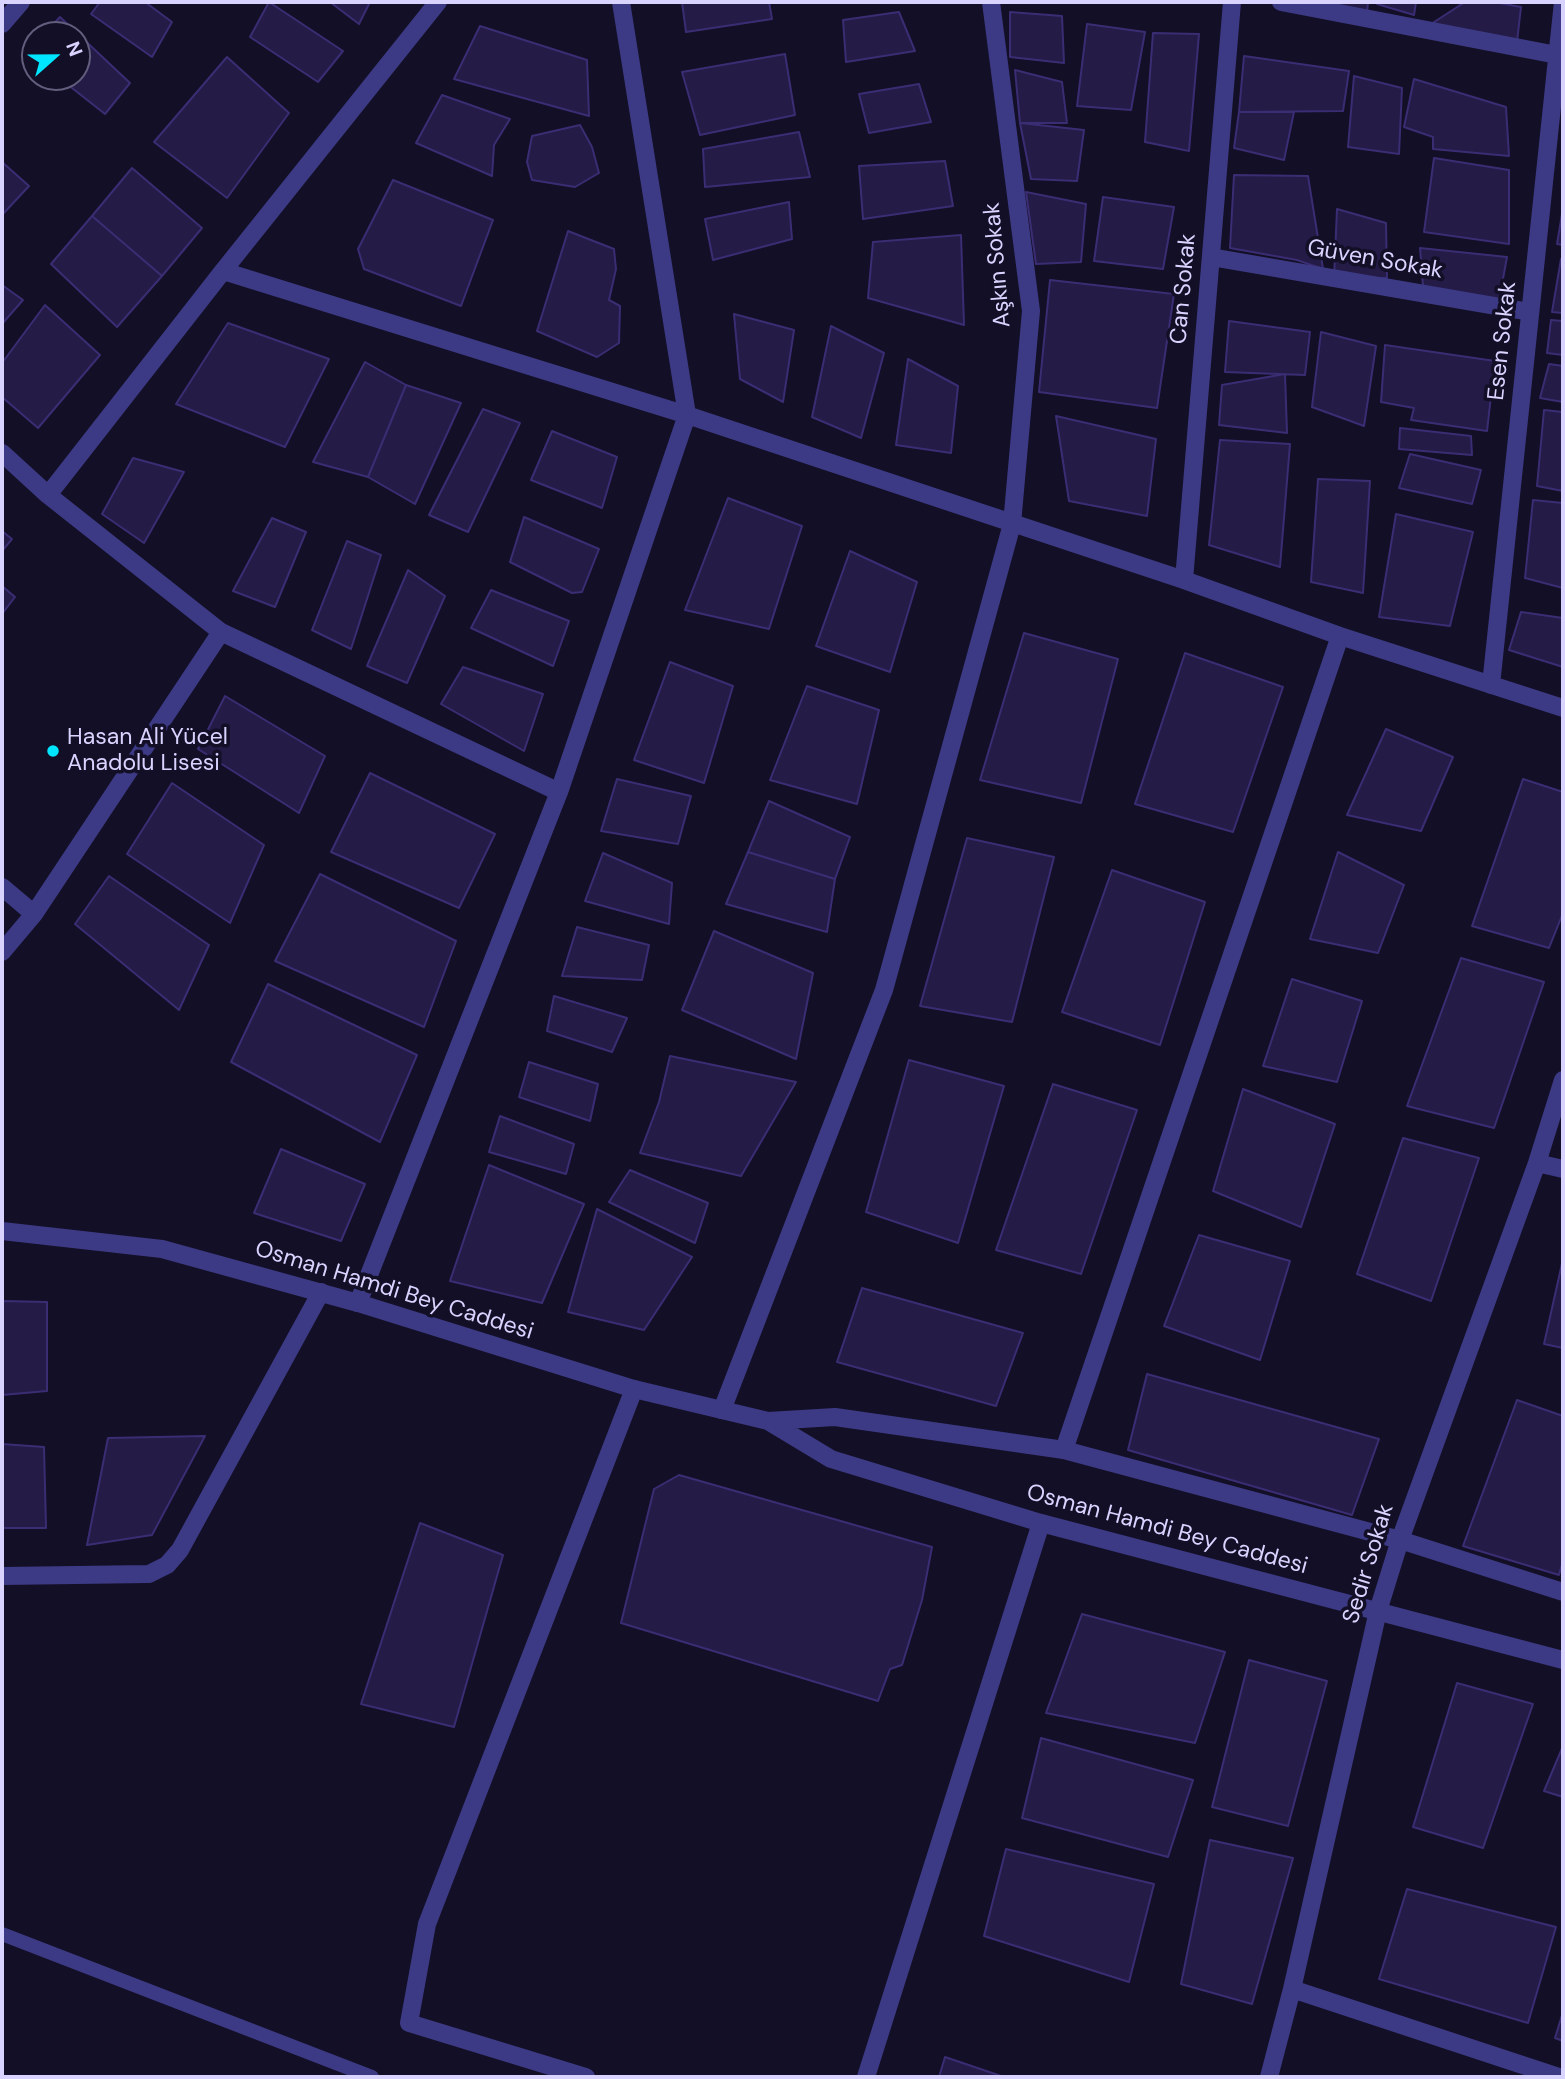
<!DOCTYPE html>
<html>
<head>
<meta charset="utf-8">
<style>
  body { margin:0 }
  #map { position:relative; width:1565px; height:2079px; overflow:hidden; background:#130f26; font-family:"DM Sans",sans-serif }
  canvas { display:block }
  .frame { position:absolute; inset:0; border:4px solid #d9d4ff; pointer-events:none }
  .north { position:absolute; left:21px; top:21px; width:70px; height:70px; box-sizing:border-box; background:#130f26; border:2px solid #625e7d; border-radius:50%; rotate:69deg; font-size:19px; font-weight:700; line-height:28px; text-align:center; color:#d9d4ff }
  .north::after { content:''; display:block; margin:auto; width:24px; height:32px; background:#00e5ff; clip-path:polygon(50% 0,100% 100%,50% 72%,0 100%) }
</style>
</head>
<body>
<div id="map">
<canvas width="1565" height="2079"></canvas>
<div class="frame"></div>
<div class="north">N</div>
</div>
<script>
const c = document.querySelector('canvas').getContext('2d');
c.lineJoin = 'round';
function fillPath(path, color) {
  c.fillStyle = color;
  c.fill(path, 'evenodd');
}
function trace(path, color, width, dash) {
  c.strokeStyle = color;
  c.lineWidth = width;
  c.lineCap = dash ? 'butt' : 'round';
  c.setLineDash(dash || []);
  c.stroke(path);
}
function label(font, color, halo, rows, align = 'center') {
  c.font = font + ' "DM Sans",sans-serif';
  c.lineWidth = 7;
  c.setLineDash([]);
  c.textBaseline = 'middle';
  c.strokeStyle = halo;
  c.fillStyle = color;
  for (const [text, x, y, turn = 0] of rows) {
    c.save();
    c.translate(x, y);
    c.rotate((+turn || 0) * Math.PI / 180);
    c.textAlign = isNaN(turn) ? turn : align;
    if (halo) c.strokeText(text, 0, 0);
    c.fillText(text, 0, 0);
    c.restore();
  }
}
const building = new Path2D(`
  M100,2H145L172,22L152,57L91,14Z
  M269,2L343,51L318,82L250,37Z
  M330,2H370L359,24Z
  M682,2H769L772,19L686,32Z
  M1325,2H1368L1367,14Z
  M1378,2H1416L1414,15L1377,4Z
  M1465,2H1494L1521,7L1517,42L1431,24Z
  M899,12L915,51L846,62L843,20Z
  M1010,12L1062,16L1064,63L1010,57Z
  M60,17L130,83L105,114L58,77H77V35H43Z
  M1087,24L1145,32L1131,110L1077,106Z
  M480,26L587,60L589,116L454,79Z
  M1153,33L1199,34L1189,151L1145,142Z
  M785,54L795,115L700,135L682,72Z
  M1244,56L1349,71L1343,111L1239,112Z
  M227,57L289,113L227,198L154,142Z
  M1015,70L1062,82L1067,123H1020Z
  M1354,76L1402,88L1399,154L1348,147Z
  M1414,79L1506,107L1509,156L1433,149V137L1404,127Z
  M919,84L931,122L869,133L859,94Z
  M442,95L510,119L494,145L492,176L416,143Z
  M1239,112H1294L1284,160L1234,148Z
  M1020,123L1084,130L1077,181L1031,179Z
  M580,125L592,147L599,173L575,187L532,180L527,162L532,136Z
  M799,132L810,177L705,187L703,149Z
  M1434,158L1509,170V244L1424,232Z
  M945,161L953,206L863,219L859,166Z
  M2,162L29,186L2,215Z
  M132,168L202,228L162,276L92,216Z
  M1234,175L1308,176L1323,269L1297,260L1230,248Z
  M393,180L493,220L461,306L364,269L358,249Z
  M1026,192L1086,204L1081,262L1036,264Z
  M1103,197L1174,207L1163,269L1094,261Z
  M789,202L792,239L713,260L705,219Z
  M1563,208V245L1557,244Z
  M1337,209L1386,223L1387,278H1334Z
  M92,216L162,276L117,327L51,264Z
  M568,231L614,249L616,269L609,300L620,306L619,343L597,357L537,331Z
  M961,235L964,325L868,298L873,242Z
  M1420,248L1507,257L1498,306L1423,286Z
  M1561,259L1563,260V313L1552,312Z
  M1050,280L1174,294L1157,408L1039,392Z
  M2,285L23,300L2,324Z
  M45,305L100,355L38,428L2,397V363Z
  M734,314L794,330L783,402L740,379Z
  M1551,320L1563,321V355L1547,353Z
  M1229,321L1310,332L1305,375L1225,372Z
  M228,323L329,359L285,447L176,404Z
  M831,326L884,353L861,438L812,417Z
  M1321,332L1376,346L1364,426L1312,407Z
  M1385,345L1495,361L1487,431L1411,420L1414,408L1381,402Z
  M908,359L958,386L951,453L896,445Z
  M365,362L406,385L368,477L313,462Z
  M1549,364L1563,366V402L1540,398Z
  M1285,374L1287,433L1219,425L1222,385Z
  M406,385L461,403L415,504L368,477Z
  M483,409L520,423L468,532L429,515Z
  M1544,410L1563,412V491L1537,486Z
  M1056,416L1156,439L1147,516L1069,501Z
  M1400,428L1471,436L1472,455L1399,449Z
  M552,431L617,457L602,508L531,480Z
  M1220,440L1290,444L1280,567L1209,545Z
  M1410,454L1481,470L1472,504L1399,488Z
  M133,458L184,472L144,543L102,514Z
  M1318,479L1370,481L1363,593L1311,582Z
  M728,498L802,526L769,629L685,610Z
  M1533,500L1563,503V588L1525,578Z
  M1396,514L1473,532L1450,626L1379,617Z
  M524,517L599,549L582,592L572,593L510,562Z
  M272,518L306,532L275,607L233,591Z
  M2,531L12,539L2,551Z
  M347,541L381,555L351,649L312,630Z
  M850,551L917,582L890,672L816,646Z
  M408,570L445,596L407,683L367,666Z
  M2,586L15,597L2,614Z
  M491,590L569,621L553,666L471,628Z
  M1521,612L1563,618V667L1509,650Z
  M1024,633L1118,659L1081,803L980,780Z
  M1185,653L1283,687L1233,832L1135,804Z
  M670,662L733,686L704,783L634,760Z
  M463,667L543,694L524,751L441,704Z
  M807,686L879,710L857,804L770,780Z
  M225,696L325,756L299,813L198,749Z
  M1386,729L1453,757L1421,831L1347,815Z
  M370,773L495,834L459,908L331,852Z
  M617,779L691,796L678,844L601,831Z
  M1523,779L1563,792V913L1549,948L1472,926Z
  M172,783L264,845L230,923L127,854Z
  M769,801L850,837L835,879L748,852Z
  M967,838L1054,857L1012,1022L920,1006Z
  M748,852L835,879L827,932L726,904Z
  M1338,852L1404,885L1378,953L1310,939Z
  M603,853L672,883L669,924L585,901Z
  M1112,870L1205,902L1160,1045L1062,1012Z
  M320,874L456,941L424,1027L275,961Z
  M109,876L209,945L179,1010L75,924Z
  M577,927L649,945L642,980L562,976Z
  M714,931L813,973L796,1059L682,1010Z
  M1461,958L1544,982L1494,1128L1407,1106Z
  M1292,979L1362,1001L1337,1082L1263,1066Z
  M268,984L417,1055L380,1142L231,1062Z
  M554,996L627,1018L612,1052L547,1031Z
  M670,1056L796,1082L741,1176L640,1153L659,1102Z
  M909,1060L1004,1086L958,1243L866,1212Z
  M529,1062L598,1084L590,1121L519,1097Z
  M1053,1084L1137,1110L1081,1274L996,1250Z
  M1243,1089L1335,1124L1301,1227L1213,1191Z
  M500,1116L574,1144L566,1174L489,1152Z
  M1403,1138L1479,1158L1431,1301L1357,1274Z
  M281,1149L365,1184L341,1241L254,1213Z
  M489,1165L584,1204L542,1303L450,1281Z
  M630,1170L708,1203L695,1243L609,1202Z
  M597,1209L692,1257L644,1330L568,1312Z
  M1199,1235L1290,1261L1260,1360L1164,1326Z
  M1563,1259V1348L1544,1344Z
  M862,1288L1023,1333L996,1406L837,1362Z
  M2,1301L47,1302V1391L2,1395Z
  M1147,1374L1379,1439L1352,1515L1128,1450Z
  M1517,1400L1563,1416V1561L1559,1575L1463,1546Z
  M205,1436L152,1535L87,1545L108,1438Z
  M2,1444L44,1447L46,1528H2Z
  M679,1475L932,1547L922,1600L902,1665L890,1669L878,1701L621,1623L654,1489Z
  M420,1523L503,1555L454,1727L361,1704Z
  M1082,1614L1225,1652L1195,1743L1046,1713Z
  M1249,1660L1327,1681L1288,1826L1212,1807Z
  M1457,1683L1533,1704L1483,1848L1413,1827Z
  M1041,1738L1193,1780L1168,1857L1022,1818Z
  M1563,1746V1797L1544,1791Z
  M1210,1840L1293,1858L1252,2004L1181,1984Z
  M1006,1849L1154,1884L1129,1982L984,1936Z
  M1407,1889L1556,1927L1528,2023L1379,1979Z
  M1563,2012V2041L1555,2038Z
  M945,2057L1004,2077H939Z`);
const service = new Path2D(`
  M2,1934L372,2077`);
const minor = new Path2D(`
  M1281,2L1557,55
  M1211,257L1530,312
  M223,271L438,2
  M2,453L48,495L221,632L34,914
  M48,495L223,271L687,415L1184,580L1340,636L1563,708
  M1184,580L1232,2
  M221,632L559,792
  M1491,685L1563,2
  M2,887L34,914L2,952
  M1537,1163L1563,1169
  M358,1303L559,792L687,415L621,2
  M722,1410L884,990L1012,524L1031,311L991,2
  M1064,1450L1340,636
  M2,1576L149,1574L167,1565L180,1550L321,1292
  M1292,1989L1559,2077
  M586,2077L409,2023L427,1924L634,1389
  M866,2077L1041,1523
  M1269,2077L1292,1989L1378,1611L1400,1540L1537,1163L1563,1080`);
const tertiary = new Path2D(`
  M2,24L21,2
  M2,1231L162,1249L358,1303L634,1389L768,1421L835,1417L1064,1450L1400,1540L1563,1592
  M768,1421L831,1459L1041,1523L1563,1660`);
const markers = [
  [53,751,7,"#00e5ff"]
];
const streetNames = [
  ["Güven Sokak",1375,260,10],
  ["Aşkın Sokak",998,265,-95],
  ["Can Sokak",1184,289,-85],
  ["Esen Sokak",1503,341,-84],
  ["Osman Hamdi Bey Caddesi",394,1291,17],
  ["Osman Hamdi Bey Caddesi",1167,1530,15],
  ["Sedir Sokak",1369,1564,-73]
];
const poiNames = [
  ["Hasan Ali Yücel",67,738],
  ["Anadolu Lisesi",67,764]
];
fillPath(building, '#241b47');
trace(building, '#3b2d73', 2);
trace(service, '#3d3a85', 14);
trace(minor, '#3d3a85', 18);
trace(tertiary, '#3d3a85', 18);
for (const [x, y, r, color] of markers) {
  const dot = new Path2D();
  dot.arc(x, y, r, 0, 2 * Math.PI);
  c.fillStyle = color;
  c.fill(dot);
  trace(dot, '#130f26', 2.5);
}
label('23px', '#d9d4ff', '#130f26', streetNames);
label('23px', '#d9d4ff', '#130f26', poiNames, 'left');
</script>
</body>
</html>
